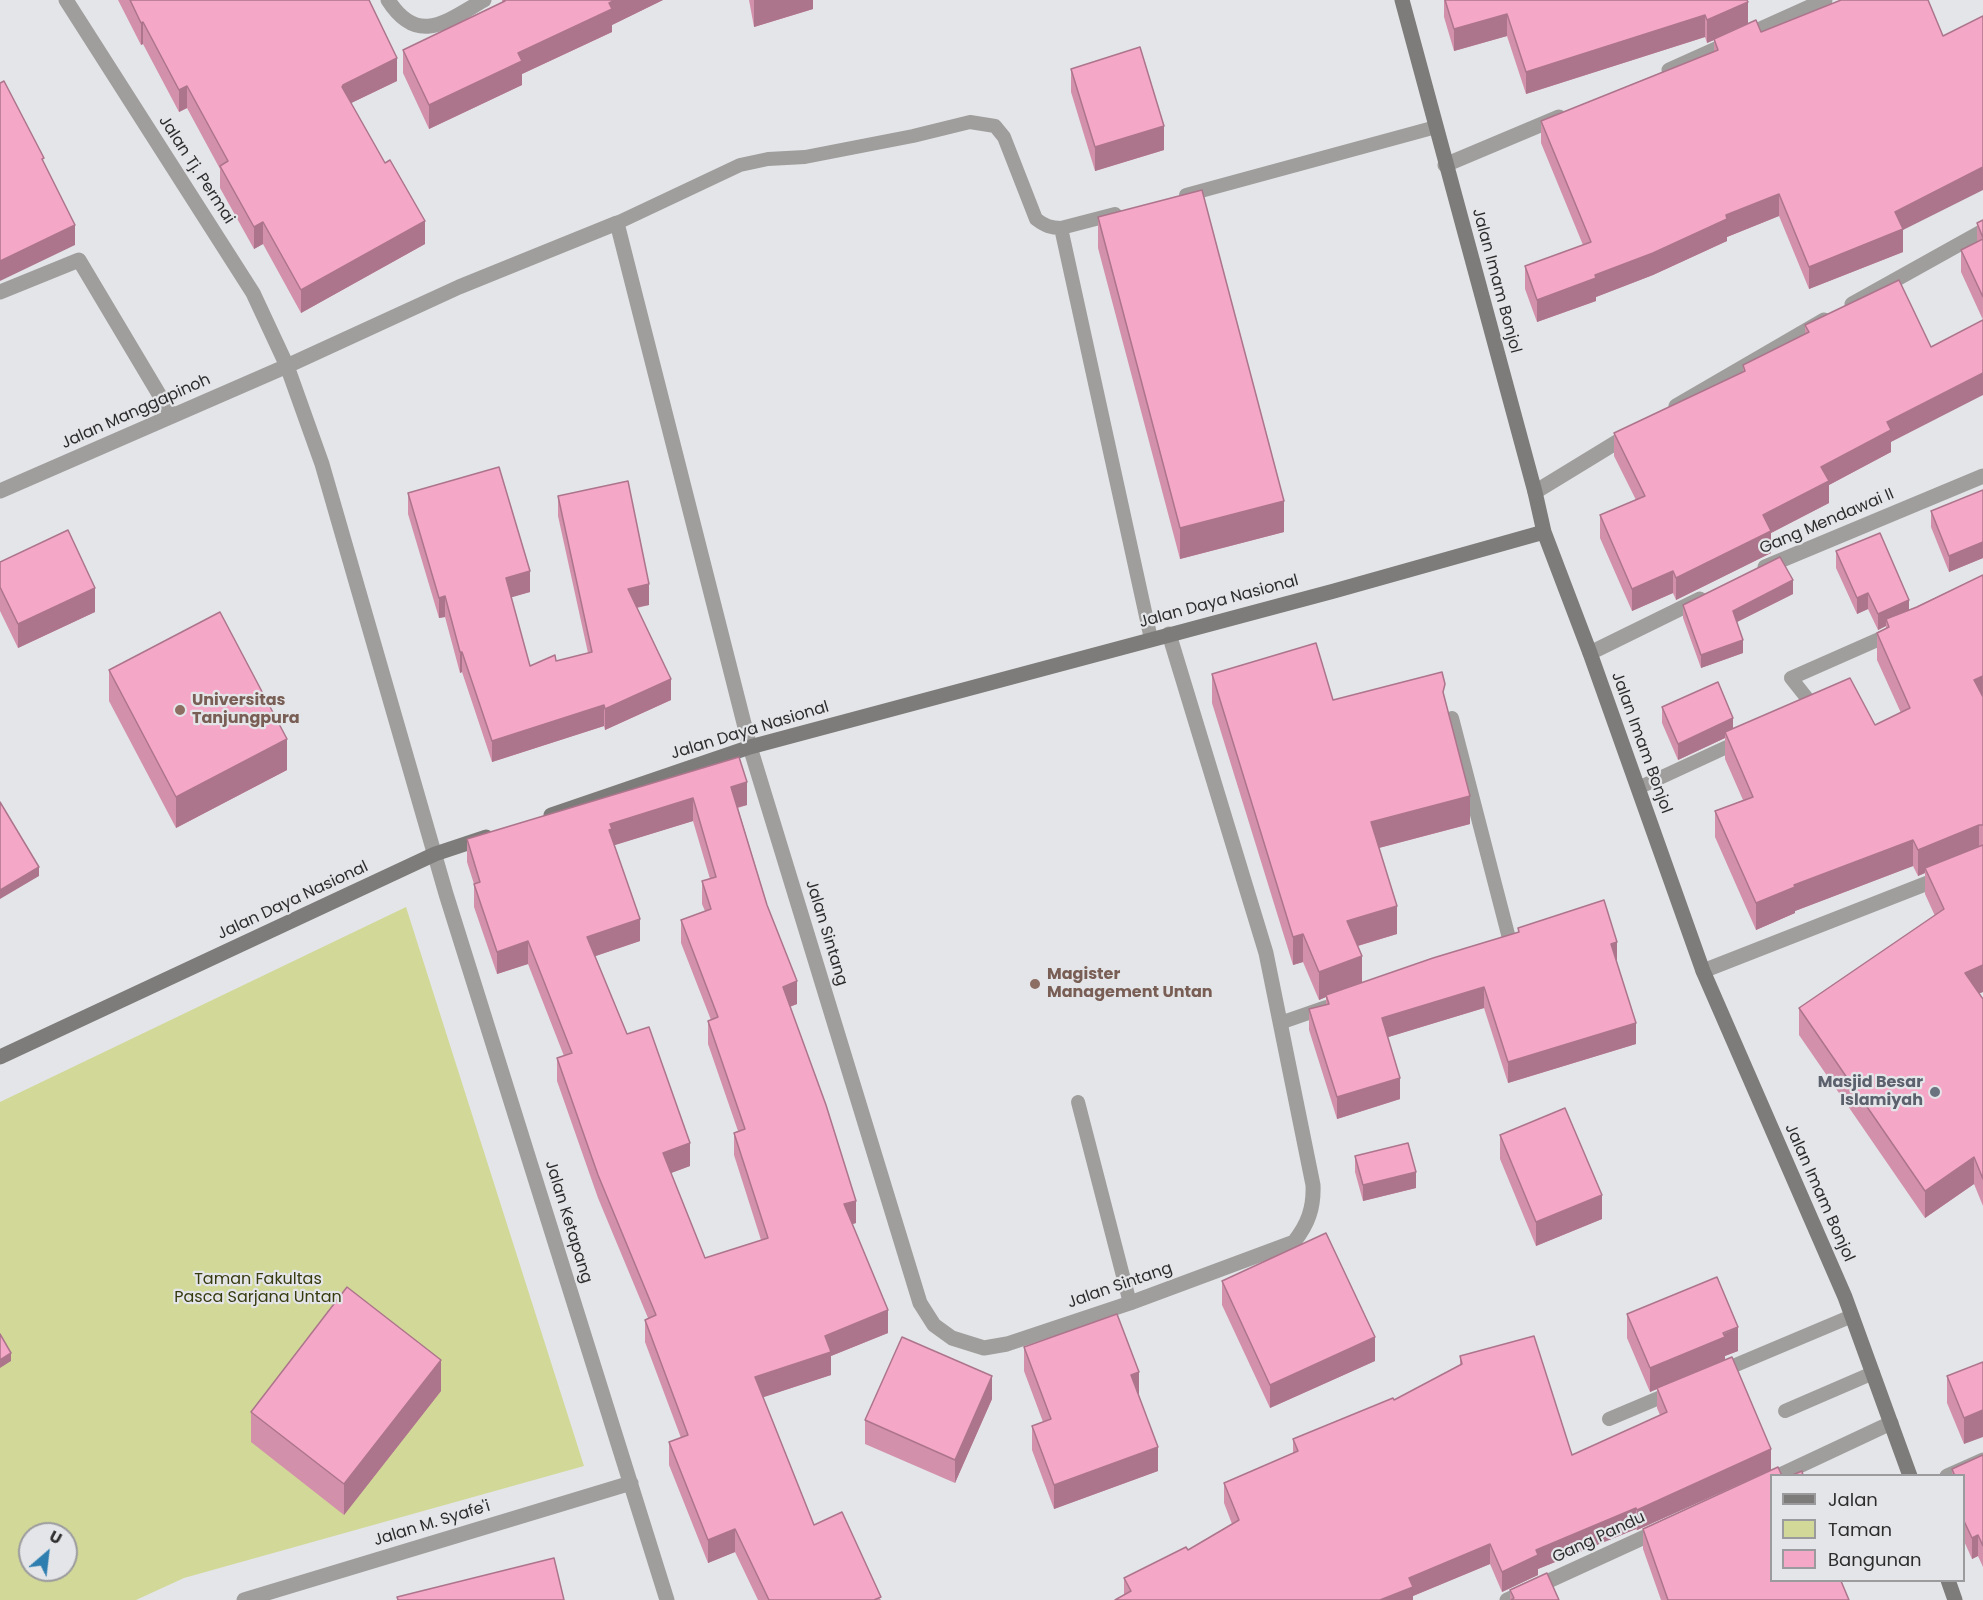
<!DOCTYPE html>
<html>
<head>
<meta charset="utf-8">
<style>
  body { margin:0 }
  #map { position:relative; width:1983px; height:1600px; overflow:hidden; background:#e4e5e8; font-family:Poppins,sans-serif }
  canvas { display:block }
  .legend { position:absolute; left:1770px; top:1474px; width:195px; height:108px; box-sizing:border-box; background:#e4e5e8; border:2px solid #9b9b9e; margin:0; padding:8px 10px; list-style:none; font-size:18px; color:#2d2d2e }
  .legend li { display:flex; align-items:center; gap:12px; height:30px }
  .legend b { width:30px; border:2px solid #9b9b9e }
  .north { position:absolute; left:18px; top:1522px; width:60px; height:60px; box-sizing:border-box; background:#e4e5e8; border:2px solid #9b9b9e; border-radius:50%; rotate:28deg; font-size:16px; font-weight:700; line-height:24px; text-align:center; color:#2d2d2e }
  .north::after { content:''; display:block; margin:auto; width:21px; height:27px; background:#2f7eb0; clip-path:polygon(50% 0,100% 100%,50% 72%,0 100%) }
</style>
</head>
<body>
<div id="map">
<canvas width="1983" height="1600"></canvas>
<ul class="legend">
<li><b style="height:8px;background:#7d7c7a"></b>Jalan</li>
<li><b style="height:16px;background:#d2d998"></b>Taman</li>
<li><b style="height:16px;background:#f5a7c7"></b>Bangunan</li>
</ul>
<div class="north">U</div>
</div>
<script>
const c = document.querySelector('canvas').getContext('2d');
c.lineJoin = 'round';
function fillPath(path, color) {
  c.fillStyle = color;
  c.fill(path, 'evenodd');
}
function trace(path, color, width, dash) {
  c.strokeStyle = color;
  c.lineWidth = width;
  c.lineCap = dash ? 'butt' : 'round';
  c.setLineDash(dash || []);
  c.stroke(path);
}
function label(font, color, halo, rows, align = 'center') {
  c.font = font + ' Poppins,sans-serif';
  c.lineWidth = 4.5;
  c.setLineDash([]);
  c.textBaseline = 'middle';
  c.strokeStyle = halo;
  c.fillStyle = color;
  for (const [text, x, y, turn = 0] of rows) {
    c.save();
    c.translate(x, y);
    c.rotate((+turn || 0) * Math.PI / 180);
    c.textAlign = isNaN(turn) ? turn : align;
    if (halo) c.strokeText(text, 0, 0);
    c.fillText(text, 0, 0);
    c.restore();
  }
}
const green = new Path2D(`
  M406,907L584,1466L184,1578L136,1600H0V1102ZM30,1534H66V1570H30Z`);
const lane = new Path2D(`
  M1186,195L1436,127
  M617,223L740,165L768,159L805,157L913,136L970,122L995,126L1004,137L1036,219C1045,226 1051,228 1061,228L1115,214
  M1061,228L1151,639
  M1809,710L1814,707L1791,678L1893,633
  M1452,718L1510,942
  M1638,788L1742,740
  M1280,1023L1326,1007
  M1078,1102L1130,1303
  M1719,1372L1852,1316
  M1785,1411L1873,1373
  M1609,1419L1673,1392`);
const street = new Path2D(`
  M66,0L253,293L287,366L322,464L446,894L667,1600
  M388,0C418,47 447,21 484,0
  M1669,70L1825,0
  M1445,165L1559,117
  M0,292L79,260L172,416
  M1852,304L1983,231
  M1676,406L1824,320
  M0,491L287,366L459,287L617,223L750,747L920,1303L934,1325L952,1338L984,1348L1007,1344L1130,1303L1294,1242C1308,1224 1314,1208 1313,1185L1266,953L1169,634
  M1535,492L1630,434
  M1765,567L1983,476
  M1590,653L1700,599
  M1703,971L1943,877
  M1778,1476L1891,1423
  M1947,1476L1983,1460
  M244,1600L631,1483
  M1507,1600L1660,1530`);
const secondary = new Path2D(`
  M1402,0L1535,492L1544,532L1590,653L1703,971L1845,1297L1910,1476
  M551,815L750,747L1334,591L1544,532
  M0,1057L435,854L486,837
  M1948,1580L1955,1600`);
const wall = new Path2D(`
  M118,0H369L397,81L351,103L425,244L301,313L263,244L254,249L220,188V169L187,108L179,112L143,44L141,45Z
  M502,0H663L612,25V32L522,74V85L429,129L403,73V50L502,2Z
  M749,0H813V9L754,27Z
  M1444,0H1747L1748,24L1761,32L1903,230V252L1809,289L1779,216L1727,237V241L1653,275L1596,297V301L1537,322L1525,289V266L1583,245L1541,143V121L1714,51V40L1707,43L1705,37L1526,94L1507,36L1454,51L1444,17Z
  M1071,69L1164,150L1095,171L1071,92Z
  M1098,217L1284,532L1180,559L1098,248Z
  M1983,220V320L1961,272V250L1977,242V223Z
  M1805,325L1931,347L1891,442V452L1829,485V503L1771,533V553L1676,600L1673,593L1632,611L1600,538V515L1636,500L1614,456V433L1743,372V365L1805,334Z
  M1983,490V558L1949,572L1931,527V511Z
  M408,493L530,592L511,597L530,666L556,661L588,653L558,516V496L649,605L637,608L671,700L605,730L604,726L492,762L462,672L460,673L445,617L439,618L408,514Z
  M1836,551L1909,610L1983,575V992L1979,993L1983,999V1206L1974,1184L1925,1218L1799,1035V1008L1935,916L1925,894V873L1918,876L1913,866L1795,911V913L1756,930L1715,837V811L1743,800L1725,759V738L1678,760L1662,723V707L1733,729L1875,725L1901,713L1877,660V633L1886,629V626L1878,630L1868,609L1857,614L1836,568Z
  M0,562L95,612L18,648L0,611Z
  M1793,594L1737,622L1743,653L1701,668L1683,618V605Z
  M109,670L287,770L176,828L109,701Z
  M1212,674L1333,700H1445L1470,824L1379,848L1397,934L1358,946L1362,983L1518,932V928L1617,963L1636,1044L1508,1083L1484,1008L1388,1037L1400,1099L1337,1119L1309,1030V1009L1326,1004V997L1319,1000L1303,962L1293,965L1212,703Z
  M739,757L747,805L738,808L797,1004L790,1007L856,1223L852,1224L888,1333L831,1356V1375L763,1397L814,1525L881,1600H758L735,1552L708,1563L669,1465V1442L681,1438L645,1342V1320L648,1318L598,1198L557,1081V1058L564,1056L528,964L497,974L474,907V884L467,862V839ZM693,821L710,879L702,881V904L705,911L681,920V943L711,1020L708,1021V1044L738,1131L734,1133V1155L761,1240L705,1258L671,1173L690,1166L627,1034L595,956L640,941L614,845Z
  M1500,1135L1602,1219L1536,1246L1500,1159Z
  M1355,1156L1416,1188L1363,1201L1355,1172Z
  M1222,1281L1375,1361L1270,1408L1222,1305Z
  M1627,1314L1738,1351L1725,1356V1360L1771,1470L1637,1530L1636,1529L1538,1569V1575L1502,1592L1490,1564L1413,1596V1600L1124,1595V1578L1188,1550L1232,1524L1224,1503V1483L1293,1454V1439L1394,1400L1460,1366V1356L1572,1455L1660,1415L1657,1408V1389L1650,1392L1627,1338Z
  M1024,1347L1139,1396L1158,1471L1054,1509L1032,1450V1426L1043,1422L1024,1371Z
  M1983,1362L1964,1444L1947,1403V1376Z
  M441,1391L344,1515L251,1442V1412Z
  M992,1399L955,1483L865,1444V1420Z
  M1983,1455V1567L1978,1556L1972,1559L1964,1541V1476H1952V1469Z
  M1782,1476L1849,1600H1661L1643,1549V1529Z
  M1510,1590L1559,1600H1510Z`);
const shadedWall = new Path2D(`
  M615,0H663L612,25V32L522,74V85L429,129V105L518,53Z
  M754,0H813V9L754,27Z
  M1748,2V25L1707,43V20Z
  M1507,14V36L1454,51V29Z
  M1705,15V37L1526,94V72Z
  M143,22V44L141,45V23Z
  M397,58V81L343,107L342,87L343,85Z
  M187,86V108L179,112V90Z
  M1164,126V150L1095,171V147Z
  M1983,167V190L1903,230V252L1809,289V267L1895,212Z
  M1779,194V216L1727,237V241L1653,275L1596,297V301L1537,322V300L1726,215Z
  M425,221V244L301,313V290Z
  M263,222V244L254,249V227Z
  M75,225V245L0,281V261Z
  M1983,373V395L1891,442V452L1829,485V503L1771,533V553L1676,600V578L1763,515L1821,467L1887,422Z
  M1284,501V532L1180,559V528Z
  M1983,542V558L1949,572V556Z
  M530,571V592L506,599V578Z
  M1673,571V593L1632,611V589Z
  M1793,580V594L1733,624V611Z
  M649,584V605L628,609V589Z
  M95,588V612L18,648V624Z
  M1868,593V609L1857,614V598Z
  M445,596V617L439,618V598Z
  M1909,600V616L1886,619V626L1878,630V614Z
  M1743,640V653L1701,668V655Z
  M460,652H462V672L460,673Z
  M1983,676V703L1974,680Z
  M671,679V700L605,730V709Z
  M604,705V726L492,762V741Z
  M1733,718V734L1725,732V738L1678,760V744Z
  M287,739V770L176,828V797Z
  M747,782V805L731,809V787Z
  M1470,796V824L1371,850V822Z
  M693,798V821L612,846L609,830L610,824Z
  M1979,825V852L1925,868V873L1918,876V850Z
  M1913,840V866L1795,911V913L1756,930V903L1794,885Z
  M39,867V876L0,899V890Z
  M1397,906V934L1347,949V921Z
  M640,919V941L587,959V937Z
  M1303,934V962L1293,965V937Z
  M528,941V964L497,974V952Z
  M1617,942V963L1611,944Z
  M1362,956V985L1326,995V997L1319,1000V972Z
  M1983,965V992L1965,999V973Z
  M797,981V1004L783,1009V987Z
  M1484,987V1008L1382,1039V1018Z
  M1636,1023V1044L1508,1083V1062Z
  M1400,1078V1099L1337,1119V1097Z
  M690,1143V1166L663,1176V1153Z
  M1974,1157V1184L1925,1218V1191Z
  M1416,1172V1188L1363,1201V1185Z
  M1602,1195V1219L1536,1246V1222Z
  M856,1201V1223L844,1227V1204Z
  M888,1310V1333L831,1356V1375L755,1400V1377L825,1336Z
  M1738,1327V1351L1725,1356V1360L1650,1392V1368Z
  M1375,1337V1361L1270,1408V1385Z
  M11,1353V1361L0,1368V1360Z
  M441,1360V1391L344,1515V1484Z
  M1139,1372V1396L1131,1375Z
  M992,1376V1399L955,1483V1460Z
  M1983,1410V1437L1964,1444V1418Z
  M1158,1447V1471L1054,1509V1485Z
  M1771,1449V1470L1637,1530V1510Z
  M1636,1508V1529L1538,1569V1575L1502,1592V1572L1536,1550Z
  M735,1529V1552L708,1563V1540Z
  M1978,1535V1556L1972,1559V1538Z
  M1490,1544V1564L1413,1596V1600H1380L1409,1578Z`);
const building = new Path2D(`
  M130,0H369L397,58L343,85L342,87L385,163L390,160L425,221L301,290L263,222L254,227L220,166L228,161L187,86L179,90L143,22L141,23Z
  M504,0H615L609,3L612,9L518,53L522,61L429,105L403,50L505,1Z
  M1445,0H1747L1748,2L1707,20L1705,15L1526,72L1507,14L1454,29Z
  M1841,0H1928L1943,36L1983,16V167L1895,212L1903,229L1809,267L1779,194L1726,215L1727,219L1653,253L1595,275L1596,278L1537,300L1525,266L1591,242L1541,121L1718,50L1714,39L1756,20L1761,32Z
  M1140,47L1164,126L1095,147L1071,69Z
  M4,81L44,158L42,159L75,225L0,261V83Z
  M1202,190L1284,501L1180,528L1098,217Z
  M1983,220V238L1977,223Z
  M1983,239V297L1961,250Z
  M1899,280L1931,347L1983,320V373L1887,422L1891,430L1821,467L1829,481L1763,515L1771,531L1676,578L1673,571L1632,589L1600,515L1645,496L1614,433L1745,371L1743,365L1809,332L1805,325Z
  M499,467L530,571L506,578L530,666L555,655L556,661L592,652L558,496L628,481L649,584L628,589L671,679L605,709L604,705L492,741L462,652H460L445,596L439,598L408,493Z
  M1983,490V542L1949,556L1931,511Z
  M68,530L95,588L18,624L0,587V562Z
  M1880,533L1909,600L1878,614L1868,593L1857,598L1836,551Z
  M1780,557L1793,580L1733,611L1743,640L1701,655L1683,605Z
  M1983,575V676L1974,680L1983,697V825H1979L1918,850L1913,840L1794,885L1795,887L1756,903L1715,811L1753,797L1725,732L1850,678L1875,725L1910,708L1877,633L1889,627L1886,619L1917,607Z
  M220,612L287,739L176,797L109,670Z
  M1316,643L1333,700L1442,672L1445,684L1443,692L1470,796L1371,822L1397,906L1347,921L1362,956L1319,972L1303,934L1293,937L1212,674Z
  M1718,682L1733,718L1678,744L1662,707Z
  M739,757L747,782L731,787L767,905L797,981L783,987L826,1105L856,1201L844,1204L888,1310L825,1336L831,1352L755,1377L814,1525L842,1512L881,1597L874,1600H769L735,1529L708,1540L669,1442L688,1435L645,1320L656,1315L598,1175L557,1058L572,1053L528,941L497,952L474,884L480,882L467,839ZM693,798L716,877L702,881L711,909L681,920L718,1017L708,1021L745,1129L734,1133L768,1238L705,1258L663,1153L690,1143L649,1027L627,1034L587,937L640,919L609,830L612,829L610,824Z
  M0,802L39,867L0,890Z
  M1983,845V965L1965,973L1983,999V1179L1974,1157L1925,1191L1799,1008L1944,909L1925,868Z
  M1604,900L1617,942L1611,944L1636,1023L1508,1062L1484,987L1382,1018L1400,1078L1337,1097L1309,1009L1329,1004L1326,995L1433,958L1519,932L1518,928Z
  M1565,1108L1602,1195L1536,1222L1500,1135Z
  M1408,1143L1416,1172L1363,1185L1355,1156Z
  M1326,1233L1375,1337L1270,1385L1222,1281Z
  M1717,1277L1738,1327L1723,1333L1725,1337L1650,1368L1627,1314Z
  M347,1287L441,1360L344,1484L251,1412Z
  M1117,1314L1139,1372L1131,1375L1158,1447L1054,1485L1032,1426L1051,1419L1024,1347Z
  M0,1334L11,1353L0,1360Z
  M1534,1336L1572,1455L1667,1412L1657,1388L1732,1357L1771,1449L1637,1510L1636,1508L1536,1550L1538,1555L1502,1572L1490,1544L1409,1578L1413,1587L1380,1600H1115L1131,1591L1124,1578L1186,1547L1188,1550L1239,1520L1224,1483L1298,1451L1293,1439L1393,1398L1394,1400L1462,1364L1460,1356Z
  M902,1337L992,1376L955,1460L865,1420Z
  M1983,1362V1410L1964,1418L1947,1376Z
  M1983,1455V1546L1978,1535L1972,1538L1964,1521V1476H1955L1952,1469Z
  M1778,1467L1782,1476H1772V1581H1841L1849,1600H1668L1643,1529Z
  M1802,1471L1803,1476H1790Z
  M554,1558L564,1600H398L397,1597Z
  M1547,1573L1559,1600H1511L1514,1598L1510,1590Z`);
const markers = [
  [180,710,6,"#8d6e63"],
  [1035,984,6,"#8d6e63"],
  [1935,1092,6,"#6b7280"]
];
const streetNames = [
  ["Jalan Tj. Permai",196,170,57],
  ["Jalan Imam Bonjol",1496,281,75],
  ["Jalan Manggapinoh",136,412,-24],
  ["Gang Mendawai II",1827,522,-23],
  ["Jalan Daya Nasional",1219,602,-15],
  ["Jalan Daya Nasional",750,731,-17],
  ["Jalan Imam Bonjol",1641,743,70],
  ["Jalan Daya Nasional",293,901,-25],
  ["Jalan Sintang",826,933,73],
  ["Jalan Imam Bonjol",1819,1193,66],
  ["Jalan Ketapang",568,1222,73],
  ["Jalan Sintang",1120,1286,-19],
  ["Jalan M. Syafe'i",432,1524,-17],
  ["Gang Pandu",1599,1538,-25]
];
const educationNames = [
  ["Universitas",192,701],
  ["Tanjungpura",192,719],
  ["Magister",1047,975],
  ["Management Untan",1047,993]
];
const worshipNames = [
  ["Masjid Besar",1923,1083],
  ["Islamiyah",1923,1101]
];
const parkNames = [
  ["Taman Fakultas",258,1280],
  ["Pasca Sarjana Untan",258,1298]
];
fillPath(green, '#d2d998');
trace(lane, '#9f9e9d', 14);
trace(street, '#9f9e9d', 15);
trace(secondary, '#7d7c7a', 15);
fillPath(wall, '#d390ab');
fillPath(shadedWall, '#ac758b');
fillPath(building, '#f5a7c7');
trace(building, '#ac758b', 1.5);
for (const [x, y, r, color] of markers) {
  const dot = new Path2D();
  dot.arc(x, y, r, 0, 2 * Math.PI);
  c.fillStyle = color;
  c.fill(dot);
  trace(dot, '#e4e5e8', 2);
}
label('16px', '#2d2d2e', '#e4e5e8', streetNames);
label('bold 16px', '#785e54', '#e4e5e8', educationNames, 'left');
label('bold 16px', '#5b616d', '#e4e5e8', worshipNames, 'right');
label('16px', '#373a0f', '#e4e5e8', parkNames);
</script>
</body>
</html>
